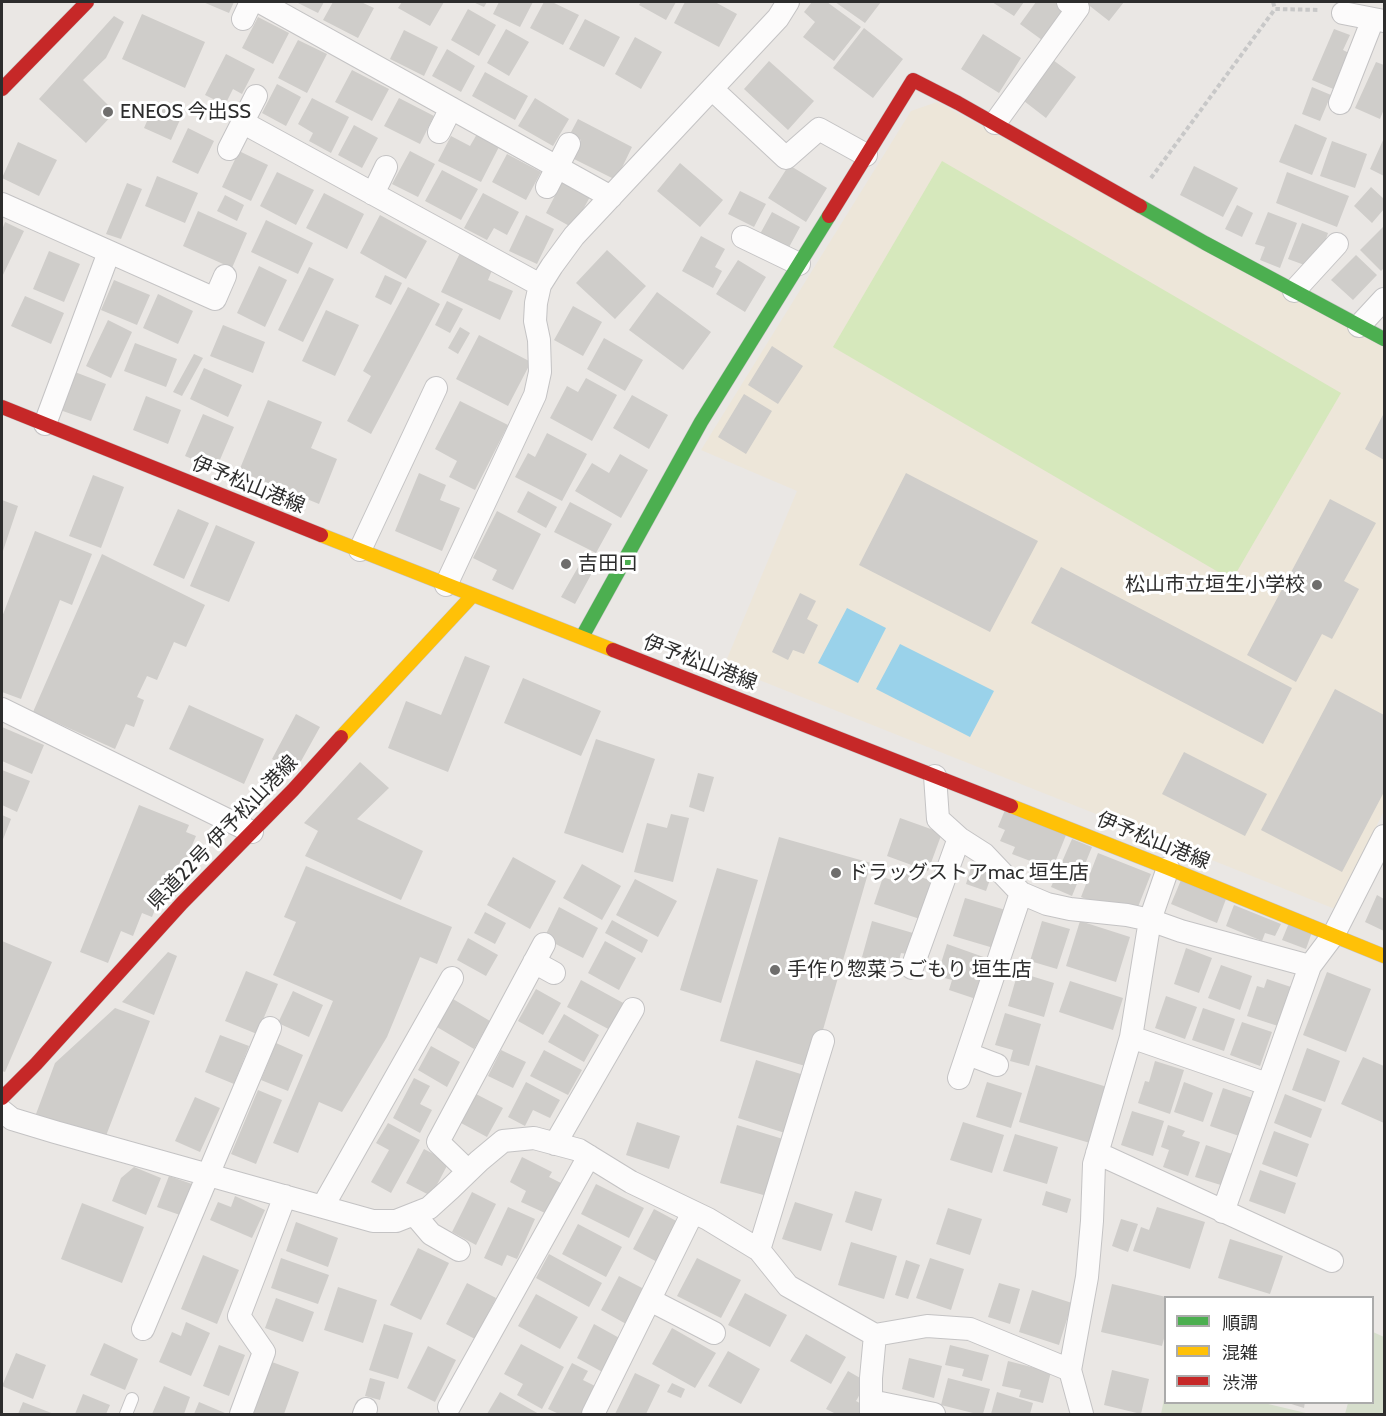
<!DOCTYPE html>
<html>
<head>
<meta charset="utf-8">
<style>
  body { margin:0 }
  #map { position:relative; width:1386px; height:1416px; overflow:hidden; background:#eae7e4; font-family:Cabin,"Noto Sans JP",sans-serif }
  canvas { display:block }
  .frame { position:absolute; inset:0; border:3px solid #2d2d2d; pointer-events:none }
  .legend { position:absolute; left:1164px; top:1296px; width:210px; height:108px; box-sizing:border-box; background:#fff; border:2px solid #ababab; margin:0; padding:8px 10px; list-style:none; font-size:18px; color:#2d2d2d }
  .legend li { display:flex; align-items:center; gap:12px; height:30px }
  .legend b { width:30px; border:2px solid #ababab }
</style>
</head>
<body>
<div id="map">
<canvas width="1386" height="1416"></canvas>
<div class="frame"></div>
<ul class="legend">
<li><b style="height:8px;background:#4caf50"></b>順調</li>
<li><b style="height:8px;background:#ffc107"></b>混雑</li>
<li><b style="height:8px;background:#c62828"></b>渋滞</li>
</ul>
</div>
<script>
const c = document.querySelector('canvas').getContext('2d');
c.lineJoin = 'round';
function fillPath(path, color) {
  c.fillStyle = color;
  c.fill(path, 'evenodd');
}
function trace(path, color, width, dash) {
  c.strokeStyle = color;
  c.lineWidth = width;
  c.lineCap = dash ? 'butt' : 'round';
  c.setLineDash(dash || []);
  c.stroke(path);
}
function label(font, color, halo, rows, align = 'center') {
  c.font = font + ' Cabin,"Noto Sans JP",sans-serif';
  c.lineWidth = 6;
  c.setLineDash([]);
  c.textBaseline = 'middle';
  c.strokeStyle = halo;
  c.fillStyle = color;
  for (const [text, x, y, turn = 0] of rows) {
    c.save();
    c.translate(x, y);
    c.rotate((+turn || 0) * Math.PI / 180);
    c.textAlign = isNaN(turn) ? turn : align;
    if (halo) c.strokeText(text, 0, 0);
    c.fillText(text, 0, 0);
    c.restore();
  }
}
const education = new Path2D(`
  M937,102L1384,344V811L1335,909L724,666L797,491L701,450L911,111Z`);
const cemetery = new Path2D(`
  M1373,1332L1384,1337V1414H1345L1348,1403L1372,1402Z
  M1165,1394L1166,1402L1264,1403L1310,1414H1161Z`);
const pitch = new Path2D(`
  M942,161L1341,393L1232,580L833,347Z`);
const water = new Path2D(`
  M847,608L886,628L858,683L818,663Z
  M900,644L994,691L970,737L876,689Z`);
const building = new Path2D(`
  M203,2H234L229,13Z
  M296,2H324L318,13Z
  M333,2H361L374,8L358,38L323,20Z
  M402,2H444L430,26L398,8Z
  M473,2H487L484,7Z
  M499,2H533L520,27L493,14Z
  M544,2H552L579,15L563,45L530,28Z
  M641,2H676L666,20L639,5Z
  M685,2H715L737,14L719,47L674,23Z
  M812,2H827L861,27L834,61L803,37L815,22L804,12Z
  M835,2H881L865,23Z
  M992,2H1024L1014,16Z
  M1036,2H1055L1065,9L1042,40L1020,24Z
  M1088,2H1124L1109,21L1086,3Z
  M468,9L496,25L479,56L451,40Z
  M142,14L205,42L185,88L122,59Z
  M114,16L124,22L106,58L83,80L115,112L86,143L39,99Z
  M258,17L289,33L273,64L242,48Z
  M585,19L620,37L604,67L569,49Z
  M864,28L903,59L873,98L833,68Z
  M506,29L529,42L509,76L487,63Z
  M1334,29L1350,35L1343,50L1353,55L1338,91L1312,80Z
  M404,30L438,47L424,76L390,59Z
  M983,34L1021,58L999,93L961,69Z
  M635,37L662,52L641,89L615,74Z
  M298,40L327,54L307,93L278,78Z
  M447,49L475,66L461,92L432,76Z
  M226,54L255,69L242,94L233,89L225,105L205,95Z
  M1053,60L1076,77L1046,118L1024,101Z
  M769,61L814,101L788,130L744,89Z
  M1376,62L1384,65V109L1380,119L1355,108Z
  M352,70L389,89L372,121L335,102Z
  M485,72L528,96L515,120L472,96Z
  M277,84L301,97L286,126L262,113Z
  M1312,87L1331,95L1320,121L1302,114Z
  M312,98L349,117L331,153L309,141L313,133L298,124Z
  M399,98L434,116L420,144L384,126Z
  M535,98L569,119L553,146L518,126Z
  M156,101L183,113L171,140L144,128Z
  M578,119L632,147L616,180L572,158L581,140L570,134Z
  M1295,124L1327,138L1312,175L1279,162Z
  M354,125L378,138L362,168L338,155Z
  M188,128L214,141L198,174L172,162Z
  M477,134L500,145L481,182L438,161L451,136L470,146Z
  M1384,138V176L1370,169Z
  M1332,141L1367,154L1355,188L1320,176Z
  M18,142L57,160L39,196L2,178Z
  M239,151L268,165L251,201L222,187Z
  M410,151L435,164L418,197L392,184Z
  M507,154L541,172L526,200L492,182Z
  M680,163L723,200L700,227L657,191Z
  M789,165L827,188L806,222L768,198Z
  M1194,166L1238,188L1223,217L1180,195Z
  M442,170L478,189L461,220L425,201Z
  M277,172L314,190L296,225L260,206Z
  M1287,172L1349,196L1337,227L1276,203Z
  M157,176L198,193L185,223L145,206Z
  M563,180L591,195L573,228L546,213Z
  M127,183L142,189L121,239L106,234Z
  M1371,187L1384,199V209L1372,223L1354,206Z
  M740,191L766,204L754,227L728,214Z
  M324,193L364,214L347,249L306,228Z
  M483,193L519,212L507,235L494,228L487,240L464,228Z
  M225,195L244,205L237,221L217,211Z
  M1237,205L1253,213L1242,237L1225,229Z
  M198,211L247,233L232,268L183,246Z
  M772,212L800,227L788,249L760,234Z
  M1268,212L1297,223L1280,268L1260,260L1265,247L1255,244Z
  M380,215L427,241L406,279L360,253Z
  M526,215L554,229L537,264L509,251Z
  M266,220L313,243L298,274L251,252Z
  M5,222L24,231L2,277V230Z
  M1302,223L1328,233L1322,251L1317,249L1310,267L1288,259Z
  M1383,227L1384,229V268L1381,271L1360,250Z
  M701,236L725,249L715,267L722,271L713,288L682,271Z
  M607,250L646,286L615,319L576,283Z
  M49,251L80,264L64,302L33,289Z
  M460,253L493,268L488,280L513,291L500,320L441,292Z
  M1356,255L1377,275L1353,300L1331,280Z
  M738,260L766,277L745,312L716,294Z
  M259,266L287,280L265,327L237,313Z
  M309,267L334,279L303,342L278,330Z
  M385,275L402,283L391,305L375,297Z
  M114,280L150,295L137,325L101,310Z
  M408,287L440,304L371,434L347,421L371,376L363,371Z
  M657,292L711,332L683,370L629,330Z
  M158,294L193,311L178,344L143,328Z
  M25,296L64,313L51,344L11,326Z
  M447,301L463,309L450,333L435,325Z
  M573,306L602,322L583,356L554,340Z
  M326,310L359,325L335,376L302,361Z
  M108,320L132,332L111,378L86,366Z
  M223,325L265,342L253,373L210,356Z
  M460,327L470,333L458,354L448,348Z
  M479,335L531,362L508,406L456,379Z
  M604,338L643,360L625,391L587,369Z
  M135,343L177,359L166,387L124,371Z
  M772,346L803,366L778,404L748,385Z
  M194,354L203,358L182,396L173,392Z
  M204,368L242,385L228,417L190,399Z
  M75,372L106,384L91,421L60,410Z
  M586,378L617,395L592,441L550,418L567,386L578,392Z
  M744,394L772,411L746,454L718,437Z
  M632,395L668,415L649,449L613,428Z
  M146,396L181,410L168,444L133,430Z
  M268,400L322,422L311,448L337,459L319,504L239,471Z
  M460,401L508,425L475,490L449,477L457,461L435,449Z
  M1384,413V460L1365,449Z
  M203,414L234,427L216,469L185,456Z
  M547,433L587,454L562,501L515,477L528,453L535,457Z
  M620,454L648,470L621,518L575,491L592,463L609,473Z
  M419,473L446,485L440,500L460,508L442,551L395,531Z
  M906,473L1038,541L990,632L859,565Z
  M93,475L124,487L101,548L69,536Z
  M528,491L557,507L546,528L517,512Z
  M1330,499L1376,523L1344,581L1359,589L1332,639L1322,634L1296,682L1247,655Z
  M2,500L18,506L2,554Z
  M570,502L612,524L596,553L554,532Z
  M178,509L209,523L184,579L153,565Z
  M497,511L541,534L513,590L492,580L497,570L473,558Z
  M216,525L255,542L229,602L190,586Z
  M35,531L92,554L72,605L60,600L21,699L2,692V617Z
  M102,554L205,605L186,647L174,642L157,680L147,676L137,697L144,700L134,727L126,724L115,749L33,712Z
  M585,555L598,562L575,604L561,597Z
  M1061,567L1292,688L1263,744L1031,623Z
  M800,593L816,601L807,619L818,625L804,654L793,650L788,660L772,652Z
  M465,656L490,666L448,772L388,748L406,701L441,715Z
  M523,678L601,711L581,756L504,723Z
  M1335,689L1384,715V792L1342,872L1261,830Z
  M189,705L264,739L244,784L169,749Z
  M296,714L320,727L295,772L272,759Z
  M2,727L44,745L32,774L2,761Z
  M596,739L655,759L623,853L564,833Z
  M1184,752L1267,794L1245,836L1162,794Z
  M360,762L389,788L357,819L423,851L401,900L305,856L318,831L304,823Z
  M2,770L30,781L17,812L2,805Z
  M698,773L714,777L704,812L689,807Z
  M139,805L189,825L186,832L196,836L180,874L171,870L152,917L142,913L133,936L121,931L108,963L80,952Z
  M1005,810L1066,835L1048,880L1029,872L1033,862L1012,854L1015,847L1000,841L1005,830L998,827Z
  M671,814L689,818L673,882L634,872L647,823L667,828Z
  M2,815L11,819L2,842Z
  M900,818L942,833L928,871L887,856Z
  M779,837L871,863L812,1068L720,1041Z
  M1072,839L1092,847L1072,896L1051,887Z
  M1098,853L1151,874L1136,912L1109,908L1081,897Z
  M513,857L556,881L530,929L487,905Z
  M582,864L621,886L602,920L563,898Z
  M972,864L993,871L986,891L966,884Z
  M306,866L452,927L437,964L420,957L387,1037L342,1112L319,1102L298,1153L273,1143L333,1001L273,975L296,922L284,917Z
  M717,868L758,880L721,1003L680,990Z
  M901,871L933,881L920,919L874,904L883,877L897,882Z
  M635,879L677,901L658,937L616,915Z
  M1181,880L1226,899L1217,923L1171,904Z
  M1377,895L1384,899V931L1365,922Z
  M965,898L1009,911L997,949L953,936Z
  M1234,905L1281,924L1275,936L1265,933L1262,941L1226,926Z
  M559,907L598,928L583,958L544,938Z
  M485,912L506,923L495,944L474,933Z
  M612,920L648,940L642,953L605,933Z
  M872,921L913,933L907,954L901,953L897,968L862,957Z
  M1042,921L1070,929L1057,969L1030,961Z
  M1080,921L1130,937L1116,982L1066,966Z
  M1289,923L1312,932L1306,949L1282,940Z
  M468,938L498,955L486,976L457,960Z
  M2,941L52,962L5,1072L2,1071Z
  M605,941L636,958L619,990L588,973Z
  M947,944L992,960L979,1000L949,990L952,980L937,976Z
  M1186,948L1212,958L1199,993L1174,984Z
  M168,952L177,956L154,1015L122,1002Z
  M1221,965L1252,976L1240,1010L1208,998Z
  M246,971L278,984L257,1034L225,1021Z
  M1018,972L1054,983L1044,1017L1008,1006Z
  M1327,972L1371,989L1346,1052L1303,1035Z
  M1267,979L1291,987L1278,1026L1247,1016L1257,986L1264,988Z
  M581,980L627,1005L612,1031L567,1007Z
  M1070,981L1123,998L1113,1030L1059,1012Z
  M536,989L561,1003L543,1035L518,1021Z
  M293,991L323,1005L309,1037L278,1023Z
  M1166,996L1197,1007L1185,1039L1155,1028Z
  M453,999L490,1021L474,1049L437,1027Z
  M115,1008L150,1021L104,1141L36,1114L55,1063Z
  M1203,1008L1235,1019L1224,1051L1192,1040Z
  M1005,1013L1041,1024L1029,1066L1010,1061L1013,1050L995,1045Z
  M564,1014L599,1035L584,1062L548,1042Z
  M1242,1022L1272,1032L1260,1066L1230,1055Z
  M220,1035L249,1046L234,1084L205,1072Z
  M276,1043L303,1055L288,1091L261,1080Z
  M431,1046L460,1062L447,1087L418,1070Z
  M1307,1048L1340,1061L1325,1102L1292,1090Z
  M501,1050L526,1062L513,1088L488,1076Z
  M544,1050L582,1070L568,1095L530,1076Z
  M1363,1057L1384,1066V1123L1341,1104Z
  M756,1060L804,1075L785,1133L738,1118Z
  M1155,1061L1184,1070L1170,1114L1138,1103L1145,1081L1149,1082Z
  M1036,1065L1107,1087L1090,1143L1019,1122Z
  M414,1078L430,1086L420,1104L432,1110L420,1133L393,1118Z
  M526,1082L560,1100L550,1118L533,1110L525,1126L508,1117Z
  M987,1082L1022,1093L1011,1128L976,1117Z
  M1184,1082L1213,1093L1203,1122L1174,1112Z
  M1223,1088L1255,1099L1242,1137L1210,1126Z
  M258,1090L282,1100L256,1164L231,1154Z
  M476,1094L503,1108L487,1137L461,1123Z
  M1285,1094L1322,1109L1311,1138L1274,1123Z
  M195,1097L220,1108L200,1152L175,1141Z
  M1132,1111L1164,1121L1153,1156L1121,1145Z
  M637,1122L680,1136L669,1169L626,1155Z
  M963,1122L1004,1135L992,1173L950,1160Z
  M388,1123L420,1140L391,1193L371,1182L389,1150L376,1143Z
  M737,1125L783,1139L767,1196L720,1183Z
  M1168,1125L1185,1131L1182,1136L1200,1142L1188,1176L1163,1167L1169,1150L1161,1147Z
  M1274,1131L1309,1144L1297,1177L1262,1164Z
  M1015,1134L1058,1147L1047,1184L1003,1171Z
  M1206,1145L1235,1155L1224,1186L1195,1177Z
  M424,1149L449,1162L431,1196L406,1183Z
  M522,1157L552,1172L549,1177L561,1183L545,1213L521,1202L526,1191L510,1182Z
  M134,1167L161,1178L146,1215L112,1201L121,1178Z
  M1260,1170L1296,1183L1285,1214L1249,1201Z
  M169,1176L192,1184L180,1215L157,1207Z
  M596,1184L644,1208L629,1238L581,1214Z
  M855,1191L882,1199L872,1231L845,1222Z
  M1046,1191L1071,1199L1067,1213L1042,1205Z
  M472,1192L496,1204L476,1245L452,1232Z
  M235,1196L265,1210L252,1238L210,1220L218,1202L231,1207Z
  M795,1202L833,1214L821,1251L782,1239Z
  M82,1203L144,1227L122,1283L61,1259Z
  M508,1207L535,1219L517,1259L507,1255L502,1266L484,1258Z
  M1157,1207L1205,1222L1190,1269L1133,1251L1141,1227L1149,1230Z
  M948,1208L982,1219L970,1255L936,1244Z
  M654,1209L682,1224L661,1264L633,1249Z
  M1121,1219L1138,1224L1128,1252L1112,1246Z
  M296,1222L338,1238L328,1267L286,1251Z
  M578,1224L622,1247L606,1277L562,1254Z
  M1230,1239L1283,1256L1270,1294L1218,1278Z
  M851,1242L897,1256L884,1299L838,1285Z
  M418,1248L449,1263L421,1320L390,1305Z
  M549,1254L602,1283L589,1307L536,1278Z
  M203,1255L239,1270L217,1324L181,1309Z
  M281,1258L329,1275L318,1304L271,1288Z
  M697,1258L741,1280L721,1318L677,1296Z
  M930,1258L964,1269L951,1310L916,1298Z
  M906,1260L920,1265L908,1299L895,1295Z
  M619,1276L646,1290L628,1325L601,1310Z
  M467,1283L496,1298L475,1339L446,1324Z
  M999,1283L1020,1289L1010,1324L988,1317Z
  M1112,1284L1166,1297V1331L1162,1346L1101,1332Z
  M338,1287L377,1300L363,1343L324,1330Z
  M1032,1290L1072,1303L1059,1345L1019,1332Z
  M745,1293L787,1315L770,1347L728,1325Z
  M536,1294L578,1317L560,1349L518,1326Z
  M276,1298L314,1312L303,1342L265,1328Z
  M186,1322L210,1333L191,1376L159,1362L172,1332L181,1336Z
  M384,1324L413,1333L398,1379L369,1370Z
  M594,1324L623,1340L606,1374L577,1358Z
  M672,1328L716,1353L695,1388L652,1364Z
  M806,1334L846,1357L831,1384L790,1361Z
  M104,1343L138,1359L125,1390L90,1375Z
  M521,1344L564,1367L542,1409L517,1395L523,1384L504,1374Z
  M219,1345L245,1355L229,1396L203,1386Z
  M950,1345L989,1355L982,1381L962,1376L964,1369L945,1365Z
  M428,1346L456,1360L435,1402L407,1388Z
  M728,1351L760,1369L741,1404L708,1386Z
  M16,1353L46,1365L33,1399L2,1386Z
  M909,1358L942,1366L934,1398L902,1389Z
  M1008,1361L1051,1372L1043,1403L1019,1397L1021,1390L1002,1386Z
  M272,1362L299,1372L284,1414H253Z
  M572,1363L588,1371L583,1380L599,1388L585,1414H559L548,1409Z
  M1112,1370L1149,1379L1141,1414L1104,1405Z
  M848,1371L867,1382L856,1401L867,1407L862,1414H836L826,1409Z
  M635,1373L660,1385L646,1414H615Z
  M370,1378L385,1382L380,1400L365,1396Z
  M948,1378L990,1389L983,1414H977L941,1405Z
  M672,1383L685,1389L681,1398L667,1392Z
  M164,1386L190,1397L184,1414H152Z
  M500,1392L539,1414H487Z
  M997,1392L1033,1403L1030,1414H991Z
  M83,1394L110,1405L106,1414H75Z
  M23,1402L54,1414H18Z
  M199,1402L225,1413L224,1414H194Z
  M1285,1402H1305L1304,1408Z`);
const path = new Path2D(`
  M1273,2L1275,9
  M1151,178L1275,9L1319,10`);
const lane = new Path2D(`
  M126,1414L132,1399`);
const street = new Path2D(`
  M260,2L611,197
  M1343,13L1384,21
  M243,19L251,2
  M712,89L786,158L819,129L866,155
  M1340,103L1373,19
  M242,122L540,285
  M995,123L1078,8L1068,2
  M439,132L451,108
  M229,149L256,96
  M547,187L569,144
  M373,194L386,167
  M2,204L215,299L225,276
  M743,237L799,264
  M1294,291L1337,244
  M1359,326L1384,299
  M45,424L109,252
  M360,550L436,388
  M446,585L535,395L540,372L539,340L535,321L536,303L540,285L552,266L574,236L778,18L788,2
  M2,709L252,832
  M935,776L938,819L959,838L984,854L1021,893L959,1078
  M1021,893L1047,904L1070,909L1127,915L1150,920L1181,931L1310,966
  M534,962L554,973
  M912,968L959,838
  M1131,1037L1267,1084
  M968,1054L997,1065
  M2,1111L12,1119L55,1132L373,1221H396L429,1208L450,1189L479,1161L503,1141L534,1138L579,1150L631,1182L708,1219L759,1250L788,1286L875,1335L927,1326L970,1329L1070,1370
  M555,1144L633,1009
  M1097,1153L1332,1261
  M468,1171L438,1142L544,944
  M323,1206L452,978
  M1223,1212L1310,966L1334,934L1384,836
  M414,1214L431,1234L459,1250
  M759,1250L823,1041
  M650,1300L714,1333
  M143,1329L270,1028
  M871,1401L934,1414
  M449,1407L589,1156
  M241,1414L264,1352L239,1316L285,1196
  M364,1414L366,1409
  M593,1414L693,1212
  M871,1414V1378L875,1335
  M1082,1414L1070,1370L1087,1277L1092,1221L1094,1164L1131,1037L1150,920L1168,868`);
const fast = new Path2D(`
  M1140,206L1205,243L1384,339
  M582,637L701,422L829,216`);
const slow = new Path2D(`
  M321,535L613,650
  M341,737L473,595
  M1011,806L1168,868L1384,956`);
const jam = new Path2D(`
  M2,89L87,2
  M829,216L913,80L958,103L1140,206
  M2,407L321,535
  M613,650L1011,806
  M2,1098L36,1064L182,903L293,790L341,737`);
const markers = [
  [108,112,6,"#6f6e6d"],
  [566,564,6,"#6f6e6d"],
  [1317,585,6,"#6f6e6d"],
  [836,873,6,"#6f6e6d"],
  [775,970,6,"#6f6e6d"]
];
const poiNames = [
  ["ENEOS 今出SS",120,112],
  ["吉田口",578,564],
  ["松山市立垣生小学校",1305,585,"right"],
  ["ドラッグストアmac 垣生店",848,873],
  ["手作り惣菜うごもり 垣生店",787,970]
];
const streetNames = [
  ["伊予松山港線",248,485,22],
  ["伊予松山港線",700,663,21],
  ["県道22号 伊予松山港線",223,833,-46],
  ["伊予松山港線",1153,841,22]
];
fillPath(education, '#ede6d9');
fillPath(cemetery, '#d6decc');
fillPath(pitch, '#d6e8bc');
fillPath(water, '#9ad2ea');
fillPath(building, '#cfcdca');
trace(lane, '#c4c3c4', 14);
trace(street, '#c4c3c4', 24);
trace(fast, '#c4c3c4', 15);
trace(slow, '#c4c3c4', 15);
trace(jam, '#c4c3c4', 15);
trace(path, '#c8c8c8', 4, [4.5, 3]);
trace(lane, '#fcfbfb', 12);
trace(street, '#fcfbfb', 22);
trace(fast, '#4caf50', 14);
trace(slow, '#ffc107', 14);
trace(jam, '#c62828', 14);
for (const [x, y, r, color] of markers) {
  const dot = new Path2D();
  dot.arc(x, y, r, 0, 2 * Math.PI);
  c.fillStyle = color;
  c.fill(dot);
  trace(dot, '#fff', 2);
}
label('20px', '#2d2d2d', '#fff', poiNames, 'left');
label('20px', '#2d2d2d', '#fff', streetNames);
</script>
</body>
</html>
